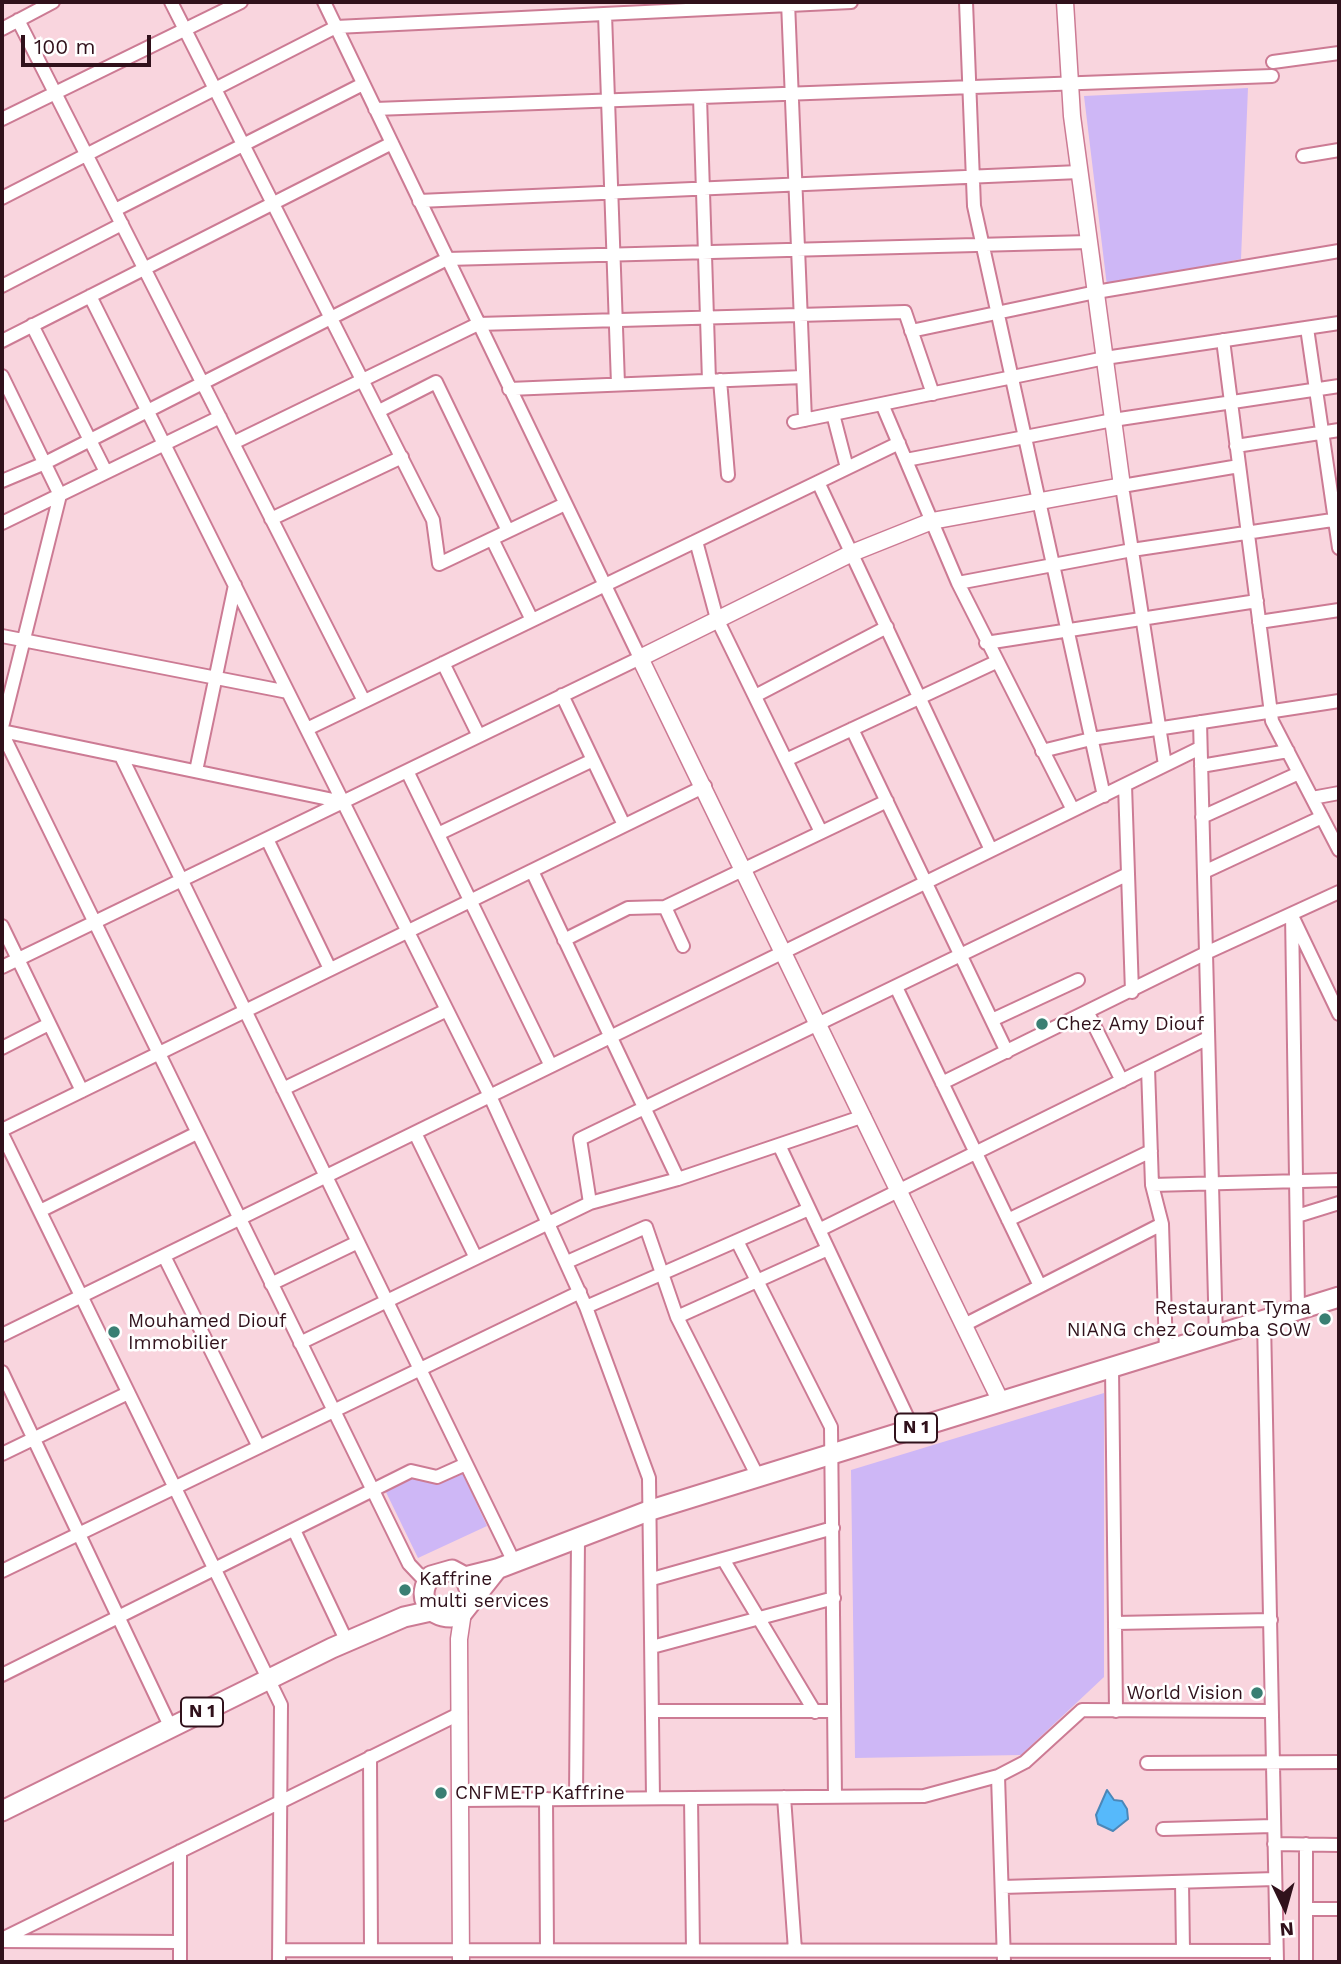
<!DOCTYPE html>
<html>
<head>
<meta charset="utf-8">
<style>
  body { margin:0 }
  #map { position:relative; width:1341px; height:1964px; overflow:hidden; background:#f9d5de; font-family:"Work Sans",sans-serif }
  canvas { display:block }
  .frame { position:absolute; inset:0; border:4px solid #30111b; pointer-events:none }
  .north { position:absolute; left:1250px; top:1873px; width:70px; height:70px; -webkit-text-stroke:5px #fff; paint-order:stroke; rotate:175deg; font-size:19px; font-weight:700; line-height:28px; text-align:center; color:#30111b }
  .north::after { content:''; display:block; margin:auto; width:24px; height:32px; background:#30111b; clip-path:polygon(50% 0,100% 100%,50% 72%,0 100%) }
  .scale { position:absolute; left:21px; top:35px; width:130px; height:32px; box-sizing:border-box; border:4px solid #30111b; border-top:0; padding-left:9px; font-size:21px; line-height:24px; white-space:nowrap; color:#30111b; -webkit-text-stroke:5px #fff; paint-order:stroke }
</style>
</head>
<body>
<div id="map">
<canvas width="1341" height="1964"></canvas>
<div class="frame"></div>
<div class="north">N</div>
<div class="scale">100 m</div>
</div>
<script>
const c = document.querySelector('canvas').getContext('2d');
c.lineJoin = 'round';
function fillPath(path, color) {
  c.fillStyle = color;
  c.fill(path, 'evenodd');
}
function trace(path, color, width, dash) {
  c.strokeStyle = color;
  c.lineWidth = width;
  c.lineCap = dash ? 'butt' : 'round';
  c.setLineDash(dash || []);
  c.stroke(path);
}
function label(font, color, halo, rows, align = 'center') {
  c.font = font + ' "Work Sans",sans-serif';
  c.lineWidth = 5;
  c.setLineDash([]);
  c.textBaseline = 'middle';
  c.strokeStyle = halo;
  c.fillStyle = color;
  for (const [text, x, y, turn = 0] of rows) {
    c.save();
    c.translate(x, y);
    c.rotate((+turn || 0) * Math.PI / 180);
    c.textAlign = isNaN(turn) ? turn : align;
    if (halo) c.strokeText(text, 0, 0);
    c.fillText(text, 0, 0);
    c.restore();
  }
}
const green = new Path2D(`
  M1248,88L1241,259L1107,286L1084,96Z
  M1104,1393V1677L1021,1755L855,1758L851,1470Z
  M462,1472L487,1526L418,1558L384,1488L410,1476L437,1484Z`);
const water = new Path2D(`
  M1107,1790L1114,1800L1122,1801L1127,1809L1128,1819L1113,1831L1098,1824L1096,1815Z`);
const minor = new Path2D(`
  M171,2L433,520L439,564L565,504
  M788,2L805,420
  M966,2L974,206L1104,796
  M605,14L618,384
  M18,20L364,701
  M2,29L53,2
  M1273,62L1339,53
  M700,97L709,381
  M375,109L1272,76
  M2,119L241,2
  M1303,156L1339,150
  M2,198L336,27L851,2
  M419,201L1079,172
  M115,210L363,84
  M2,286L122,224
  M90,296L490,1096L586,1307L649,1478L653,1798
  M32,325L106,472
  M1307,328L1339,548
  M911,331L1096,292L1339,251
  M1223,340L1272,721L1339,850
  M2,341L392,143
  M2,376L60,495L2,727
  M720,380L728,475
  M509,389L803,377
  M882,404L958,583L1073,810
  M379,411L436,382L508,531
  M833,414L847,468
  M794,422L1105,358L1339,323
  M233,443L478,324L905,312L933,394
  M1236,446L1339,430
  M906,460L1113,420L1339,386
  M2,481L45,463L447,259L1089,242
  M818,482L991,850
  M271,519L402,457
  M2,523L220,417
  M492,539L532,620
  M696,541L717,619L821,832
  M958,583L1132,550L1339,519
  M1259,622L1339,610
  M2,636L288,692
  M986,643L1257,601
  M443,663L479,736
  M562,695L624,825
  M755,696L887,627
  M1200,722L1216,1338
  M307,729L899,443
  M852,729L1007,1052
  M2,731L343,802
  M2,733L409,1564L426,1582
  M1042,751L1091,739L1339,701
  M121,756L514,1562
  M786,760L996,662
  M1165,765L1122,486L1239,466
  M1201,766L1288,751
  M196,771L235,585
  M407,771L551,1066
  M1125,785L1132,992
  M1312,798L1339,793
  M1202,817L1299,773
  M438,834L593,760
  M267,839L330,969
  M532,871L678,1179
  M1204,872L1322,817
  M665,907L683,946
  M1292,914L1298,1310
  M1294,920L1339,1014
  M2,926L82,1091
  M564,940L628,908L665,907L887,801
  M2,967L640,658L324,2
  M896,987L1040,1286
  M1088,1013L1122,1081
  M992,1020L1078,980
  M2,1048L49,1024
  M1148,1068L1152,1185L1162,1224L1166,1351
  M942,1083L1206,953L1339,892
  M283,1089L447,1010
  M2,1130L705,786
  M415,1133L475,1256
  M2,1134L281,1705L279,1962
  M779,1145L913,1429
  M1152,1185L1339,1180
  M590,1203L580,1139L1128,874
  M40,1211L197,1133
  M1297,1216L1339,1203
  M1008,1220L1151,1151
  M819,1230L1208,1038
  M737,1241L831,1427L835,1797
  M164,1256L259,1447
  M567,1262L646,1227L677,1317L758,1477
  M271,1284L358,1242
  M586,1307L809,1209
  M677,1317L828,1249
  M1264,1321L1277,1962
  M964,1325L1162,1224
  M2,1335L1200,748
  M300,1343L590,1203L678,1179L864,1116
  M1112,1368L1116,1711
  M2,1372L171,1728
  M2,1454L128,1393
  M294,1530L347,1642
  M723,1559L815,1712
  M2,1571L580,1292
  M652,1579L833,1528
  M1115,1623L1271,1620
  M652,1647L834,1598
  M2,1675L411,1471L437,1477L466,1464
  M653,1711H834
  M370,1757L371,1950
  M1147,1763L1339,1762
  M998,1776L1004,1962
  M784,1797L795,1950
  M691,1798L693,1950
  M546,1799L547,1950
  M576,1799L578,1538
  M461,1800L924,1796L998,1776L1025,1762L1082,1710L1270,1711
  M1163,1829L1273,1826
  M1274,1844L1339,1845
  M1182,1882L1183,1950
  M1002,1887L1275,1879
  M1306,1909H1339
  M2,1939L461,1713
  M2,1941L180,1942
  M279,1950L1276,1951
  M180,1962V1851
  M1306,1962V1844`);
const major = new Path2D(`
  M1001,1402L640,658L852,553L932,521L1122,486L1072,116L1065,2
  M461,1962L459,1639L463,1612`);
const highway = new Path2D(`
  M465,1577L497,1569L651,1510L1339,1297
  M472,1597L465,1577L452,1570L431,1576C416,1595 427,1617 451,1617L463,1612L497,1569
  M2,1811L332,1648L404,1617L431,1611`);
const markers = [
  [1042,1024,7,"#3a7f73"],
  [1325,1319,7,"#3a7f73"],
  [114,1332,7,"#3a7f73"],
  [405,1590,7,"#3a7f73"],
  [1257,1693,7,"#3a7f73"],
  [441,1793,7,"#3a7f73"]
];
const shields = [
  [916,1428,42],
  [202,1712,42]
];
const shieldNames = [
  ["N 1",916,1428],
  ["N 1",202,1712]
];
const poiNames = [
  ["Chez Amy Diouf",1056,1024],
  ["Restaurant Tyma",1311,1308,"right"],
  ["NIANG chez Coumba SOW",1311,1330,"right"],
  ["Mouhamed Diouf",128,1321],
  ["Immobilier",128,1343],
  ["Kaffrine",419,1579],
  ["multi services",419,1601],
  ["World Vision",1243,1693,"right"],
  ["CNFMETP Kaffrine",455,1793]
];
fillPath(green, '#ceb7f6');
fillPath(water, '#56b9fb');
trace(water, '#4b87b8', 2);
trace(minor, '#cc7b94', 16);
trace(major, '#cc7b94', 19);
trace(highway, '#cc7b94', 23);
trace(minor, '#fff', 12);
trace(major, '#fff', 16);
trace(highway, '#fff', 19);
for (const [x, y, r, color] of markers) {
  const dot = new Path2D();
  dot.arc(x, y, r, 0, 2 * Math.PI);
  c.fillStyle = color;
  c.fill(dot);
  trace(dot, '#fff', 2.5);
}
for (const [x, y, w] of shields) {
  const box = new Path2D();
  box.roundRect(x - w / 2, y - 14.5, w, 29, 5);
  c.fillStyle = '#fff';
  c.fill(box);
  trace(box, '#30111b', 2);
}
label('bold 18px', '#30111b', null, shieldNames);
label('19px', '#30111b', '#fff', poiNames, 'left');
</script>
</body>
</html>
